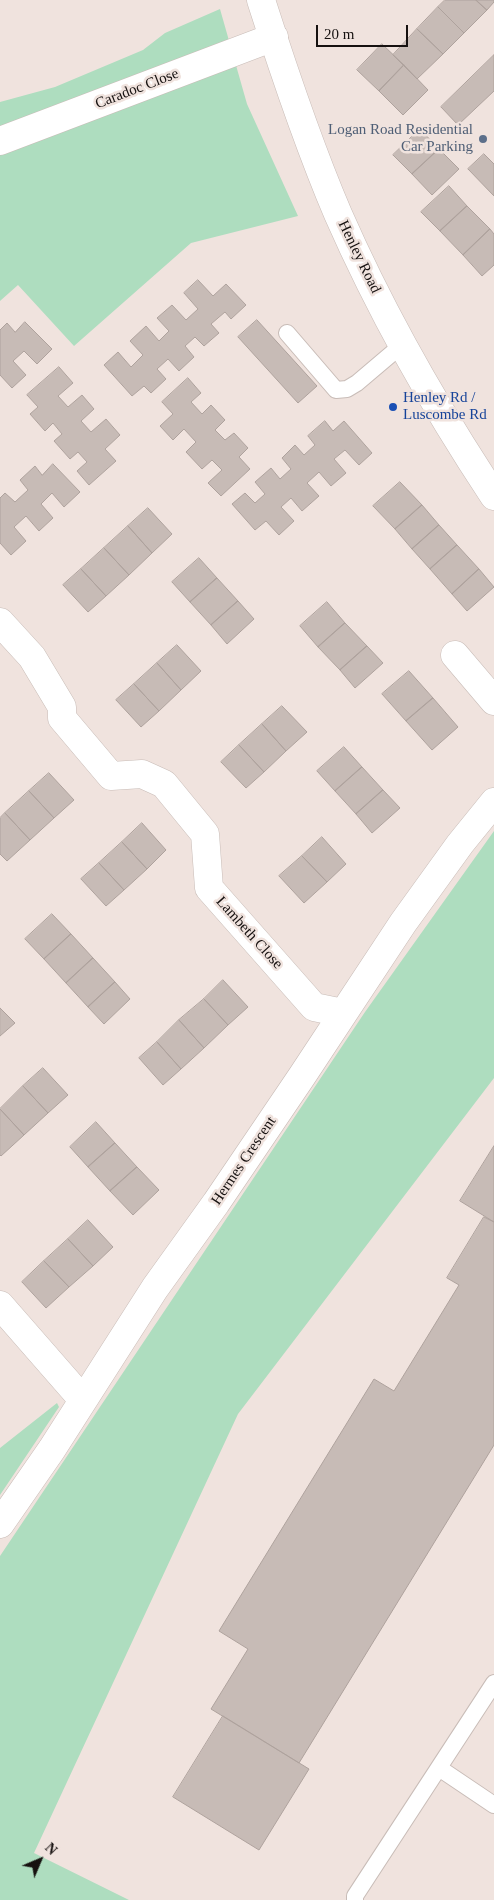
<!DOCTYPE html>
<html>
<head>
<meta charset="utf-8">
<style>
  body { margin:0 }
  #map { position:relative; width:494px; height:1900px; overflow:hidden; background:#f0e3de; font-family:"Times New Roman",serif }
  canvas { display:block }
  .north { position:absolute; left:15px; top:1835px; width:50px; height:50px; -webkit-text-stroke:4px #f0e3de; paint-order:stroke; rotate:45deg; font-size:14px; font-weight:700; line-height:20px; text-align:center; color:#161110 }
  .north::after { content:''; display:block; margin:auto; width:18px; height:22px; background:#161110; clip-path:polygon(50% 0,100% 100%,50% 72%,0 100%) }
  .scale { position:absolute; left:316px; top:25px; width:92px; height:22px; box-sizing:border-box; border:2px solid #161110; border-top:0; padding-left:6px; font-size:15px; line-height:18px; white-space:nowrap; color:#161110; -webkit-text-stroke:4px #f0e3de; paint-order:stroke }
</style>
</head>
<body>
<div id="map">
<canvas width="494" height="1900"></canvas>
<div class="north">N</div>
<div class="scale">20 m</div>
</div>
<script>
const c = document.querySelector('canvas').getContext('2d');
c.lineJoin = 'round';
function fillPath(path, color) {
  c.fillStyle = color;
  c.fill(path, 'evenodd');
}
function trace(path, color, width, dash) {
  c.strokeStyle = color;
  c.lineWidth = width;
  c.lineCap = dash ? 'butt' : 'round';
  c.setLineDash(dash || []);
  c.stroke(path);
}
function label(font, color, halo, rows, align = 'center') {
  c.font = font + ' "Times New Roman",serif';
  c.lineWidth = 5;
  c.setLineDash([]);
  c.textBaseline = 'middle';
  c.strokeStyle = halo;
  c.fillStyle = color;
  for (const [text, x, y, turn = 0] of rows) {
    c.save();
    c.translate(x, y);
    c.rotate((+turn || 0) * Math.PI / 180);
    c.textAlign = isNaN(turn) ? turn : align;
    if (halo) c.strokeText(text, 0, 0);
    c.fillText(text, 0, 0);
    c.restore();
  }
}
const green = new Path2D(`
  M220,9L247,104L298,216L191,243L74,346L18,285L0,301V102L55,87L143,50L165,33Z
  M494,831V1078L238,1414L34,1853L129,1900H0V1556L365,1012Z
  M57,1403L59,1407L0,1495V1448Z`);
const building = new Path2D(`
  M445,0H476L487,10L464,33L438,7Z
  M476,0H494V2L487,10Z
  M438,7L464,33L443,54L417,29Z
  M417,29L443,54L417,79L393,55Z
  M382,44L404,65L379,91L357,70Z
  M494,55V91L458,125L441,107Z
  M404,65L428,90L403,115L379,91Z
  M420,129L439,149L412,174L393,155Z
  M439,149L459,169L432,195L412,174Z
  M484,154L494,164V196L468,169Z
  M449,186L467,206L440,231L421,212Z
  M467,206L490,229L463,255L440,231Z
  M490,229L494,234V265L482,276L463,255Z
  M198,280L213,296L226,284L246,305L231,319L225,312L211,324L219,333L204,346L195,337L185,346L194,357L179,371L168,359L157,369L166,379L151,393L144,386L132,396L104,365L118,352L131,367L143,355L130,341L146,326L159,341L169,331L157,318L172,305L186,320L198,309L184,293Z
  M257,320L317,386L298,403L238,337Z
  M25,322L52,349L37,364L24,351L13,361L26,375L12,388L0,375V330L7,323L15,332Z
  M59,367L73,383L58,396L68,407L82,395L94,409L81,421L91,432L106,419L120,435L105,449L116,461L89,485L77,471L87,462L78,452L70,459L54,441L62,434L53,423L45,431L30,414L38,407L27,395Z
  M188,378L201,393L191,402L202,414L211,405L225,420L215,430L225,440L234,433L248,448L239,457L250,469L221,496L208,483L222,470L212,460L202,469L186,452L196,442L184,429L173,440L160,426L173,414L162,402Z
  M325,421L333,431L344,421L372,453L359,465L345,450L334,459L346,473L331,486L319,472L307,483L319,496L302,511L291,498L281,507L294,521L279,535L266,521L255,530L232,504L245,493L255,503L265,494L255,482L271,468L280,479L291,469L282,458L295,445L304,455L315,445L308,436Z
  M53,464L80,492L64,507L52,493L41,504L53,518L39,531L26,516L14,527L26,541L11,555L0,543V498L5,493L15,502L28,490L20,480L35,466L42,475Z
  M400,482L422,505L395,529L373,506Z
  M422,505L439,525L412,549L395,529Z
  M148,508L172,534L152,553L128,526Z
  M439,525L457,545L430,569L412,549Z
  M128,526L152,553L129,575L104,548Z
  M457,545L479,569L452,594L430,569Z
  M104,548L129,575L106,596L81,569Z
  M199,558L217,578L190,602L172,582Z
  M81,569L106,596L88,612L63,585Z
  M479,569L494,587L467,611L452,594Z
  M217,578L238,601L211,625L190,602Z
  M238,601L254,619L227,644L211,625Z
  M327,602L345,623L318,647L300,626Z
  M345,623L367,646L340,670L318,647Z
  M177,645L201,671L181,690L157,663Z
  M367,646L383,663L355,688L340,670Z
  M157,663L181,690L159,711L134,684Z
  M409,671L433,698L406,721L382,694Z
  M134,684L159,711L141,727L116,700Z
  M433,698L458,727L432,750L406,721Z
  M282,706L307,732L286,751L262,724Z
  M262,724L286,751L264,772L239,745Z
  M239,745L264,772L246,788L221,762Z
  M344,747L362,767L335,791L317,771Z
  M362,767L383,790L356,814L335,791Z
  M49,773L74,800L54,818L29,791Z
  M383,790L400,808L372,833L356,814Z
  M29,791L54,818L30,840L5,813Z
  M5,813L30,840L7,861L0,854V818Z
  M142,823L166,850L147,869L122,842Z
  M322,837L346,864L327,882L302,856Z
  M122,842L147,869L124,890L99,863Z
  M302,856L327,882L304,903L279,876Z
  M99,863L124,890L106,906L81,879Z
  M52,914L71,934L44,959L25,939Z
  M71,934L93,958L66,983L44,959Z
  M93,958L115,982L88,1007L66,983Z
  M223,980L248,1007L228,1025L204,999Z
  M115,982L130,999L104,1024L88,1007Z
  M204,999L228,1025L204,1048L179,1020Z
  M0,1008L15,1023L0,1036Z
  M179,1020L204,1048L181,1069L157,1042Z
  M157,1042L181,1069L163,1085L139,1058Z
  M43,1068L68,1095L48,1113L23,1086Z
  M23,1086L48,1113L24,1135L0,1109Z
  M0,1109L24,1135L1,1156L0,1155Z
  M96,1122L115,1143L88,1167L70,1147Z
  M115,1143L137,1167L110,1191L88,1167Z
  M494,1146V1222L460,1201Z
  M137,1167L159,1190L133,1215L110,1191Z
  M484,1217L494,1222V1445L299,1763L211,1709L248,1649L219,1631L374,1379L394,1391L459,1285L447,1278Z
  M88,1220L113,1247L93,1266L68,1239Z
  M68,1239L93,1266L69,1287L44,1261Z
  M44,1261L69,1287L46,1308L22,1282Z
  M223,1716L309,1769L259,1850L173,1797Z`);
const lane = new Path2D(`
  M287,333L336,390L347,389L357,383L403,344
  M439,1768L494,1805
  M355,1900V1896L494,1683`);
const street = new Path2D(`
  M0,141L274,37
  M0,622L32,657L62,707V718L111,776L142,774L164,784L205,834L209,888L314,1007L343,1013
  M455,655L494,701
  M0,1305L83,1400
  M0,1524L52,1449L155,1288L216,1203L302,1076L403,923L460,844L494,802`);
const secondary = new Path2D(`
  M261,0C284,72 308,144 338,214C381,312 435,407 494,496`);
const markers = [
  [483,139,5,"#5c6f8a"],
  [393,407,5,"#1a4fb4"]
];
const streetNames = [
  ["Caradoc Close",137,89,-21],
  ["Henley Road",359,257,64],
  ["Lambeth Close",249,933,48],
  ["Hermes Crescent",244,1161,-56]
];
const serviceNames = [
  ["Logan Road Residential",473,130],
  ["Car Parking",473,147]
];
const transitNames = [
  ["Henley Rd /",403,398],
  ["Luscombe Rd",403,415]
];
fillPath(green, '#aeddbf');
fillPath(building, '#c7bbb6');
trace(building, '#aea29d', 1);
trace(lane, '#c8bcb7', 18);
trace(street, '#c8bcb7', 29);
trace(secondary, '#c8bcb7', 29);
trace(lane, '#fff', 16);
trace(street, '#fff', 28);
trace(secondary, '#fff', 28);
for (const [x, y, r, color] of markers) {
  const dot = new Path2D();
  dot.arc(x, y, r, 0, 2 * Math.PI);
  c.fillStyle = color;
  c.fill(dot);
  trace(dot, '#f0e3de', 2);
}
label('15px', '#161110', '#f0e3de', streetNames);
label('15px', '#4e5e75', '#f0e3de', serviceNames, 'right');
label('15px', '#164399', '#f0e3de', transitNames, 'left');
</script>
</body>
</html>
